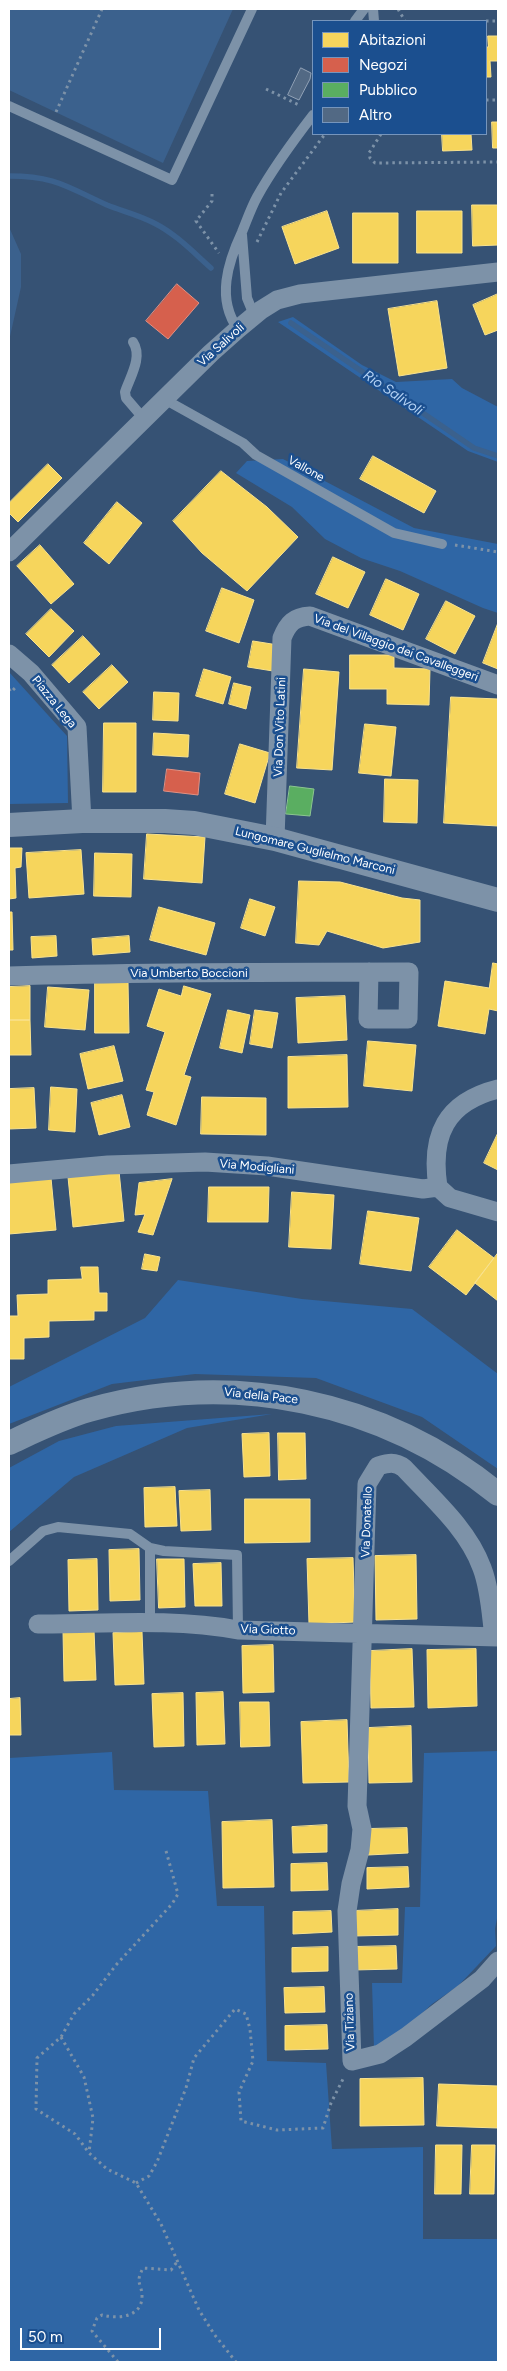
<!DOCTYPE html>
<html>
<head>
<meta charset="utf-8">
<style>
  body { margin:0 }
  #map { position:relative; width:507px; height:2371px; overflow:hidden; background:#365274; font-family:Figtree,sans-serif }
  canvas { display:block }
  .frame { position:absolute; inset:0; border:10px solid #fff; pointer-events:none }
  .legend { position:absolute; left:312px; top:20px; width:175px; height:115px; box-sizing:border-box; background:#1b4f8f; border:1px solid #7695bc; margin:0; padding:6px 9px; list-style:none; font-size:15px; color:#fff }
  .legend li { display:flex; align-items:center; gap:10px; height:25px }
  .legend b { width:25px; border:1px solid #7695bc }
  .scale { position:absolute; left:20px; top:2328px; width:141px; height:22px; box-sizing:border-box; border:2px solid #fff; border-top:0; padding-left:6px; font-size:15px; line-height:18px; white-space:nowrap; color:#fff; -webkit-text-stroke:4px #1b4f8f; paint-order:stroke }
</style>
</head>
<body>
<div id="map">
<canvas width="507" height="2371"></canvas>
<div class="frame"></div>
<ul class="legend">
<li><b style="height:14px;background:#f6d55c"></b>Abitazioni</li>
<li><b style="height:14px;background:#d6604d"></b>Negozi</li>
<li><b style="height:14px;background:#5aae61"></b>Pubblico</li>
<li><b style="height:14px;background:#526984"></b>Altro</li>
</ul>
<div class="scale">50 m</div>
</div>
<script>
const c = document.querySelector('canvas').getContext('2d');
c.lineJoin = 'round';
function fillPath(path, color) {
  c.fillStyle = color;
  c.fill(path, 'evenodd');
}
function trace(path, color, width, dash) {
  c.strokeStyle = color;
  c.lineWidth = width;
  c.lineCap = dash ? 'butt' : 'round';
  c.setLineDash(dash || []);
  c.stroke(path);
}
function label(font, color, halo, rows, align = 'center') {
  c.font = font + ' Figtree,sans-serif';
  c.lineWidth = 5;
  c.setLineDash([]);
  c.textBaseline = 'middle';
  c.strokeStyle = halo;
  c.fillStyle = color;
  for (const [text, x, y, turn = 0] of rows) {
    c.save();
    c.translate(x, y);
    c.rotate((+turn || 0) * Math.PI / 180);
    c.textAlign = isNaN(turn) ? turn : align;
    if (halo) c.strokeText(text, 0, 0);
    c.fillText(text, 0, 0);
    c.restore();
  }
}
const green = new Path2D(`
  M293,317L362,365L396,382L452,379L462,388L498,407V462L468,451L278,322Z
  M283,459L414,528L498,544V613L483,608L400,571L361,558L325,539L292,507L236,473L247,461Z
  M9,672L67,736L68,803L9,804Z
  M178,1280L302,1299L412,1309L498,1374V1469L422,1417L316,1378L195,1374L112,1384L9,1424V1387L145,1318Z
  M272,1414L187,1428L74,1477L9,1532V1468L59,1441L116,1426Z
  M498,1751V1913L495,1929L496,1946L458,1986L432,2004L403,2031L374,2048L372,1983H402L405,1907H420L424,1753Z
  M112,1752L114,1790L208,1791L217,1906H264L267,2061L326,2063L332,2149L423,2147V2239H498V2362H9V1758Z`);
const water = new Path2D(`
  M9,9H233L163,163L9,90Z
  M9,227L21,254V287L9,341Z`);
const homes = new Path2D(`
  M488,36H498V61H490L491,77H486V47H488Z
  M492,122H498V148H493Z
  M442,134H471L472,150L443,151Z
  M472,205H498V245L473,246Z
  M327,211L339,248L295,264L282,227Z
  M417,211H462V253H417Z
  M353,213H398V263H353Z
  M498,294V330L485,335L473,305Z
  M437,301L447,368L399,376L388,309Z
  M373,456L436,491L424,513L360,479Z
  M48,464L62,478L18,522L9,513V503Z
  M221,471L267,507L298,537L247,591L202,553L173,521Z
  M117,502L142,523L109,564L84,543Z
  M40,545L74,584L51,604L17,566Z
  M333,557L365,572L348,608L316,594Z
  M386,579L419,594L403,630L370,615Z
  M222,588L254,600L239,643L206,631Z
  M446,601L475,616L455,654L426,639Z
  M51,609L74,631L49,657L26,634Z
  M498,623V669L483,663Z
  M83,636L100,654L69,683L52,665Z
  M253,641L278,645L273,671L248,667Z
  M350,655H394V668L430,669L429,705L387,704V689H350Z
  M112,665L128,682L99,709L83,692Z
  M204,669L231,677L223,704L196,696Z
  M304,669L339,672L332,770L297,768Z
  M234,683L251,687L246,709L229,704Z
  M154,692L179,693L178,721L153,720Z
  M451,697L498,699V826L444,823Z
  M104,723H136V792H103Z
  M365,724L396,727L391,776L359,773Z
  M154,733L189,735L188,757L153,755Z
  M240,744L270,753L255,803L225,794Z
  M385,779L418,780L417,823L384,822Z
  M147,834L205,837L202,883L144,879Z
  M9,848H22L21,867L15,868L16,898L9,899Z
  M81,850L84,894L29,898L26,853Z
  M95,853L132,854L131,897L94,896Z
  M299,881L340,882L402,898L420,900V942L383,948L327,931L319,945L296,943Z
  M250,899L275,907L265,936L241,928Z
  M159,907L215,923L206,955L150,940Z
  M9,912H12L13,950H9Z
  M56,936L57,956L32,958L31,937Z
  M129,936L130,952L93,955L92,939Z
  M493,963L498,964V1011L489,1009L485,1034L438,1026L445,981L489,988Z
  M95,982H128L129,1033H95Z
  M30,986V1020H9V987Z
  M184,986L211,994L184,1075L191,1077L176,1125L147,1115L154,1092L146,1090L165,1032L147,1026L159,989L181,996Z
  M48,987L89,990L85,1030L45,1027Z
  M345,996L347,1040L298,1043L296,998Z
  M228,1010L250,1015L242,1053L220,1048Z
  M255,1010L278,1013L272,1048L250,1044Z
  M9,1020H30L31,1055H9Z
  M368,1041L416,1045L412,1091L364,1086Z
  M114,1046L123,1081L88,1089L80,1054Z
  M347,1055L348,1107L288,1108V1057Z
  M51,1087L77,1089L75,1132L49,1130Z
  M34,1088L36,1128L9,1129V1089Z
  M122,1095L130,1127L99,1135L91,1103Z
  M202,1097L266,1098V1135L201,1134Z
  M498,1133V1170L484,1163Z
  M119,1171L124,1221L73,1227L68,1177Z
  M51,1178L56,1230L9,1234V1182Z
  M172,1179L153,1235L138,1232L145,1214L135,1215L139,1183Z
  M209,1187H269L268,1222H208Z
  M292,1192L334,1195L331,1249L289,1247Z
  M368,1211L419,1218L411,1271L360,1264Z
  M457,1230L494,1258L466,1295L429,1267Z
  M498,1253V1301L475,1283Z
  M145,1254L160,1257L157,1271L142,1269Z
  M81,1267H98L99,1293H107V1311H94V1320L49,1321V1337L24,1338V1359H9V1316H18L17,1295L48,1294V1280L82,1279Z
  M269,1433L270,1476L244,1477L242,1434Z
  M278,1433H305L306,1479L279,1480Z
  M175,1487L177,1526L145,1527L144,1488Z
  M210,1490L211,1530L181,1531L179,1491Z
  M245,1499H310V1542L245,1543Z
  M139,1549L140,1600L110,1601L109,1550Z
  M416,1555L417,1619L376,1620L375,1556Z
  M353,1558L355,1622L309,1624L307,1559Z
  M97,1559L98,1610L69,1611L68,1560Z
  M157,1559H184L185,1607L159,1608Z
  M221,1563L222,1606H195L193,1564Z
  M94,1630L96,1680L64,1681L63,1631Z
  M142,1632L144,1684L115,1685L113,1633Z
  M273,1645L274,1692L243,1693L242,1646Z
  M412,1649L414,1707L371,1708L370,1651Z
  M476,1649L477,1706L428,1708L427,1650Z
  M223,1692L225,1744L197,1745L196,1693Z
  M183,1693L184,1746L154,1747L152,1694Z
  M20,1698L21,1735H9V1699Z
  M240,1702H269L270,1746L241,1747Z
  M347,1720L349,1782L303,1783L301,1722Z
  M411,1726L412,1782L369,1783L368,1728Z
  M272,1820L274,1887L223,1888L222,1822Z
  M327,1825V1852L293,1853L292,1827Z
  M407,1828L408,1853L368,1855L367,1829Z
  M327,1863L328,1890L291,1891V1864Z
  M408,1867L409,1887L367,1889V1868Z
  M398,1909V1935L354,1936L353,1911Z
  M331,1911L332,1932L293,1934V1912Z
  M396,1946L397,1969L353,1970L352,1947Z
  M328,1947V1971L292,1972V1948Z
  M324,1987L325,2012L285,2013L284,1988Z
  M327,2025L328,2049L285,2050V2026Z
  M423,2078L424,2125L360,2126V2079Z
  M439,2084L498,2086V2128L437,2126Z
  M436,2145H462L461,2194H435Z
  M472,2145H495L494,2194H470Z`);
const shops = new Path2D(`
  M177,284L199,303L168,339L146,321Z
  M167,769L200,773L198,795L164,791Z`);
const public = new Path2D(`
  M290,786L314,789L310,816L286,814Z`);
const stream = new Path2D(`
  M9,176C56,176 67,187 107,205C122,211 139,215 154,223C176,234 193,252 211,268
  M291,323L474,448L498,456`);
const building = new Path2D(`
  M301,68L311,73L310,79L299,100L288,95Z`);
const path = new Path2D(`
  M398,9L405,21
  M486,21H498
  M266,89L301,106
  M486,100H498
  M56,112L102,9
  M381,134L369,153L370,158L375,163L498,162
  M212,194V201L196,221L219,253
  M257,242L281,193L325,134
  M455,545L498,552
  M9,689L11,692L17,686
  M166,1851L178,1894L172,1904L116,1965L93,1995L74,2014L61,2037L37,2058L36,2109L75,2134L89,2153L107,2169L136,2183L161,2224L199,2310L214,2334L236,2362
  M61,2037L84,2077L93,2118L89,2153
  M136,2183L149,2176L157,2162L186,2088L194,2058L235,2009L246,2014L250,2029L253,2061L239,2092L241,2121L277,2130L323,2128L331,2103L344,2077
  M118,2362L92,2331L97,2318L102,2315C117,2319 143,2318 142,2295C141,2281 135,2284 143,2268L171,2270L177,2262`);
const service = new Path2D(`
  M373,9L374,21
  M355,21L364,9
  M9,106L172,180L252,9
  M242,235L247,298L254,315
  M238,329C216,299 228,262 242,232C247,220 251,208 257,197C273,168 293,141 313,115
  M133,342C143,357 130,377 125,392L126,398L144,419
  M164,399L243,443L256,455L394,533L442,544
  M9,1561L43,1531L58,1527L130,1534L150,1548L164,1551L237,1555L238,1630
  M150,1623V1548`);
const minor = new Path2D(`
  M9,552L211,353L238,329L261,310L277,300L300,294L498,272
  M9,654L31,673L77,727L82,821
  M275,839L282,638C288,623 294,617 310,616L498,685
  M9,976C142,972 276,972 409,972L408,1019H368L369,972
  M9,1174L108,1165L205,1162L267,1166L423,1189L438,1187L450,1198L498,1212
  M438,1187C430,1135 446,1102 498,1089
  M38,1624C104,1624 173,1618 238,1630L498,1637
  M494,1637C491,1614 490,1589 482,1568C468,1529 432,1498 404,1468C395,1461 388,1463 378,1466L367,1484L357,1806L362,1829L360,1850L351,1884L347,1911L352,2061L380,2054L406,2037L482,1979L498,1961`);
const tertiary = new Path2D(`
  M9,825L82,821H165L194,823L275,839L498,900
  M9,1443C35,1431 61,1418 89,1410C233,1369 383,1401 498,1494`);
const streetNames = [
  ["Via Salivoli",221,345,-42],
  ["Vallone",306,469,29],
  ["Via del Villaggio dei Cavalleggeri",396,648,20],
  ["Piazza Lega",54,702,51],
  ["Via Don Vito Latini",280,727,-88],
  ["Lungomare Guglielmo Marconi",315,851,14],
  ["Via Umberto Boccioni",189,973],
  ["Via Modigliani",257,1167,5],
  ["Via della Pace",261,1396,6],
  ["Via Donatello",367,1522,-88],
  ["Via Giotto",268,1630,2],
  ["Via Tiziano",350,2022,-92]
];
const waterNames = [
  ["Rio Salivoli",393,393,34]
];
fillPath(green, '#2f66a5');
fillPath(water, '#3b618d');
fillPath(homes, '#f6d55c');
trace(homes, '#f9e28d', 1);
fillPath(shops, '#d6604d');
trace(shops, '#e29082', 1);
fillPath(public, '#5aae61');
trace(public, '#8cc690', 1);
trace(stream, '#3b618d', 5.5);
fillPath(building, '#526984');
trace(building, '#92a2b6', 1);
trace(path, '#7d92a8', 3, [2.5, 4]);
trace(service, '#7d92a8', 10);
trace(minor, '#7d92a8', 19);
trace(tertiary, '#7d92a8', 24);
label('12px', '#fff', '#1b4f8f', streetNames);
label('italic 14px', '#b5d3f5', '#1b4f8f', waterNames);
</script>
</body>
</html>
